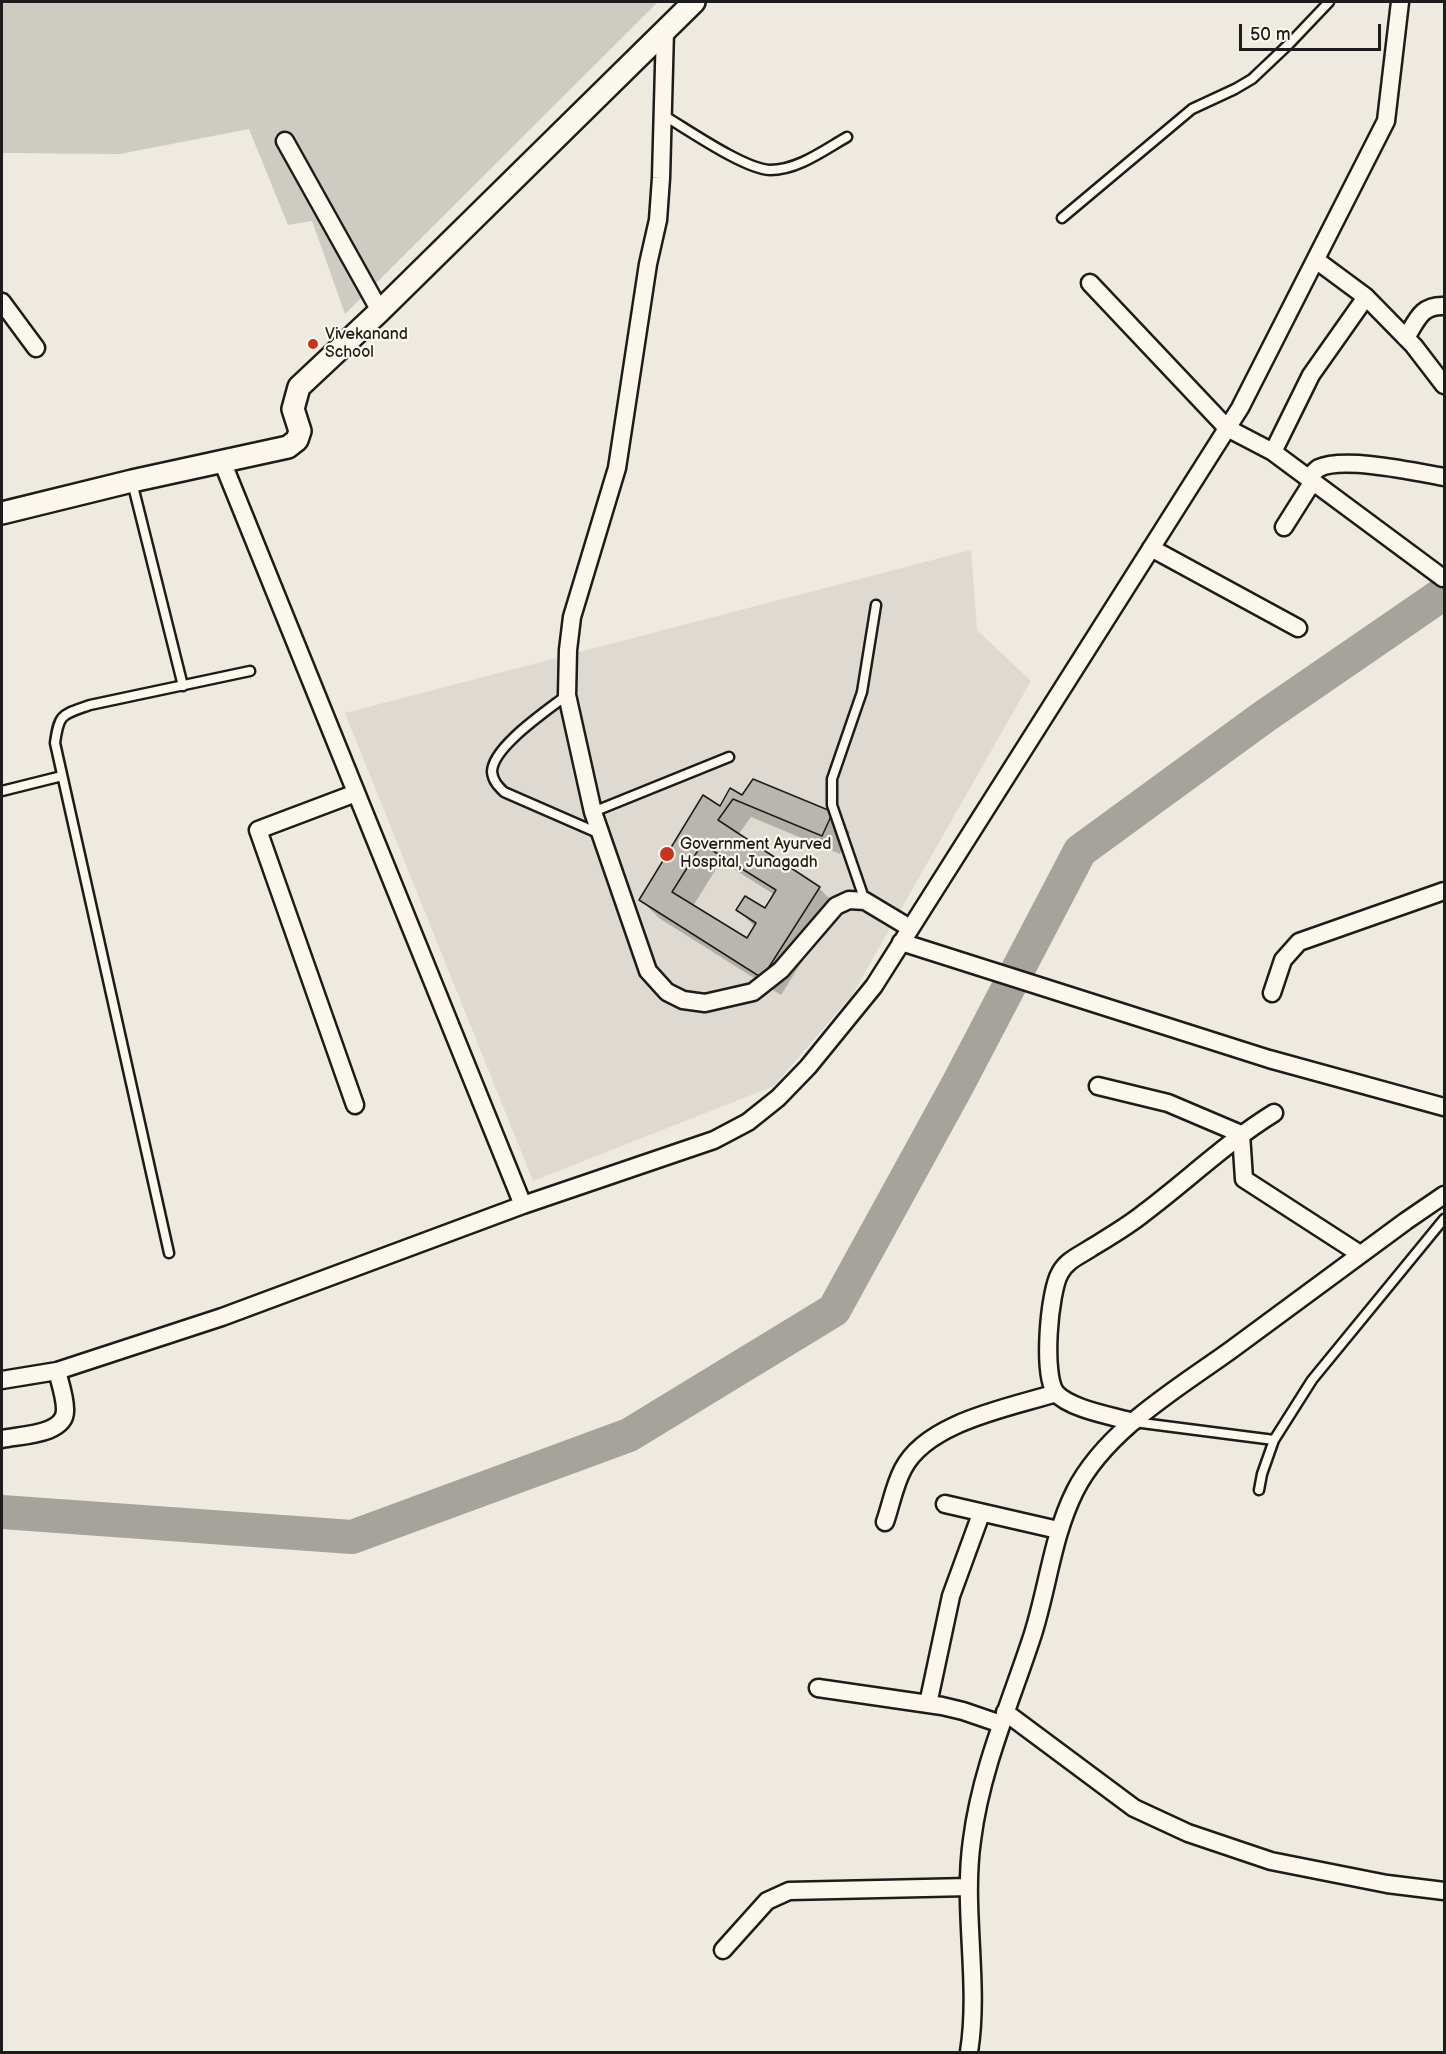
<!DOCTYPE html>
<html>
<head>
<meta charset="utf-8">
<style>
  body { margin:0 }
  #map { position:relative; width:1446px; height:2054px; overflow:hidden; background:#eeeadf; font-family:"Balsamiq Sans",sans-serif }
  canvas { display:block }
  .frame { position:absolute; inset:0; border:3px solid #1c1c1c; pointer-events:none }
  .scale { position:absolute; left:1239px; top:24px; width:142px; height:27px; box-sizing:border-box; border:3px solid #1c1c1c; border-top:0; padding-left:8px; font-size:18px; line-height:21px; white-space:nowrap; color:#1c1c1c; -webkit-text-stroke:4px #fbf7ec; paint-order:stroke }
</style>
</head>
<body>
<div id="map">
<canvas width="1446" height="2054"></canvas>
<div class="frame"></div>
<div class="scale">50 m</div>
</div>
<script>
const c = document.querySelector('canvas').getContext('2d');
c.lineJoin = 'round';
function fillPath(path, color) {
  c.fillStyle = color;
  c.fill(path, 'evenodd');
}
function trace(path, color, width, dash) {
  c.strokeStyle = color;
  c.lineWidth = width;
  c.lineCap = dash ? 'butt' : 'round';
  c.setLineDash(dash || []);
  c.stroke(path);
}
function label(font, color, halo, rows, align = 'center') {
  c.font = font + ' "Balsamiq Sans",sans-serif';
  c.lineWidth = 4.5;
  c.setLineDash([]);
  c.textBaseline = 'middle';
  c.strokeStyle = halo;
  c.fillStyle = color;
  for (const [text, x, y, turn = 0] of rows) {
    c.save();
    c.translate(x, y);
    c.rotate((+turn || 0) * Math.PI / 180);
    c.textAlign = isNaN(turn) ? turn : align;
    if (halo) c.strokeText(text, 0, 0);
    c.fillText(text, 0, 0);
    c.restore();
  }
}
const built = new Path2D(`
  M971,550L977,630L1031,681L852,995L774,1086L533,1181L345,713Z`);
const green = new Path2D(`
  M2,2H658L345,314L312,221L288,225L249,129L120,154L2,153Z`);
const shadow = new Path2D(`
  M731,790L742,797L832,813L850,832L840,854L751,817L738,835L819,888L837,906L781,995L659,918L641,900L720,808ZM721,861L775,895L766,910H738L755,927L747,940L693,906Z`);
const river = new Path2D(`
  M2,1512L352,1537L629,1435L834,1310L957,1086L1080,851L1265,716L1444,593`);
const building = new Path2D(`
  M753,779L833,812L822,836L733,799L718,820L820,887L762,978L639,900L703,795L720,806L730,788L742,795ZM702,844L776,890L765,908L745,896L736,910L756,923L747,938L672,892Z`);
const service = new Path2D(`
  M663,115C687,129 744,169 770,170C798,170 824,150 847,137
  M1062,218L1192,109L1235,89L1252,79L1290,43L1329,2
  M132,482L183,686
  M567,695C548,710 492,747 492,772C493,781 498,786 504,792L598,833
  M2,791L62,776
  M593,812L729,757
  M865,901L832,805V779L862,692L876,605
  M169,1253L55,743C59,713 62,715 90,705L250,671
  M1134,1422L1274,1440
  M1259,1490L1262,1474L1274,1440L1312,1380L1444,1219`);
const minor = new Path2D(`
  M665,30L661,178L658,220L648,264L617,468L572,617L568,650L567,695L593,812L648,971L667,992L683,1000L705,1003L753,992L781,970L836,906L849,900L865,901L910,928
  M285,141L380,311
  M1316,260L1366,297L1414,346L1444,385
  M1090,283L1227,428L1273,452L1443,578
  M2,302L36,348
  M1406,338C1417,320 1421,305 1444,306
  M1273,452L1311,375L1366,297
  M222,461L523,1205
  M1309,477C1312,475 1315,470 1319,468C1344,456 1416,472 1444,477
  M1284,527L1313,481
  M1151,548L1298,628
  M901,942L1269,1059L1444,1107
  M1272,993L1283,960L1299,942L1444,891
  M1098,1086L1168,1103L1241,1134L1244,1179L1360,1254
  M355,1105L258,830L356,793
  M2,1380L57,1371L222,1317L523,1205L714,1140L748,1122L778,1098L808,1067L874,986L1240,408L1386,121L1400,2
  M1133,1422C1113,1416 1070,1409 1056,1393C1042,1376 1049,1292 1060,1273C1067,1260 1079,1256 1091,1248C1109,1237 1128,1226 1144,1213C1188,1180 1227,1142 1274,1113
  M2,1439C20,1435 67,1435 65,1409C65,1397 60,1383 57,1371
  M945,1504L1058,1530
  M885,1522C891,1505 894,1486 903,1469C927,1422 1008,1408 1056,1393
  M818,1688L942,1706L963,1711L1001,1724
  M928,1704L951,1596L981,1514
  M1005,1712L1134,1808L1188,1833L1271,1861L1387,1884L1444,1891
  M723,1950L767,1901L789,1891L969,1887
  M969,2052C980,1983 962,1910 972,1840C981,1769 1010,1704 1032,1637C1048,1588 1052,1537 1075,1491C1106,1430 1177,1389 1231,1350C1289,1307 1348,1264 1406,1221L1444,1195`);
const tertiary = new Path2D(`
  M2,513L132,481L288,447L297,440L300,431L293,409L299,387L380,311L694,2`);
const markers = [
  [313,344,6,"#c8321e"],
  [667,854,8,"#c8321e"]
];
const poiNames = [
  ["Vivekanand",325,335],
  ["School",325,353],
  ["Government Ayurved",680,845],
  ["Hospital, Junagadh",680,863]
];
fillPath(built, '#dedad1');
fillPath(green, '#ceccc2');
fillPath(shadow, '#0003');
trace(river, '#a6a39d', 34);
fillPath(building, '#b9b6af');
trace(building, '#1c1c1c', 1.5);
trace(service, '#1c1c1c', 13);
trace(minor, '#1c1c1c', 21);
trace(tertiary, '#1c1c1c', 26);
trace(service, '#fbf7ec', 8);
trace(minor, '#fbf7ec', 16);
trace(tertiary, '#fbf7ec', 21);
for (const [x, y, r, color] of markers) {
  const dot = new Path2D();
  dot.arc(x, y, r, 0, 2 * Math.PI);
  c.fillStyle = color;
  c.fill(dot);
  trace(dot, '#fbf7ec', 2);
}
label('16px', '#1c1c1c', '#fbf7ec', poiNames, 'left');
</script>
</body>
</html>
